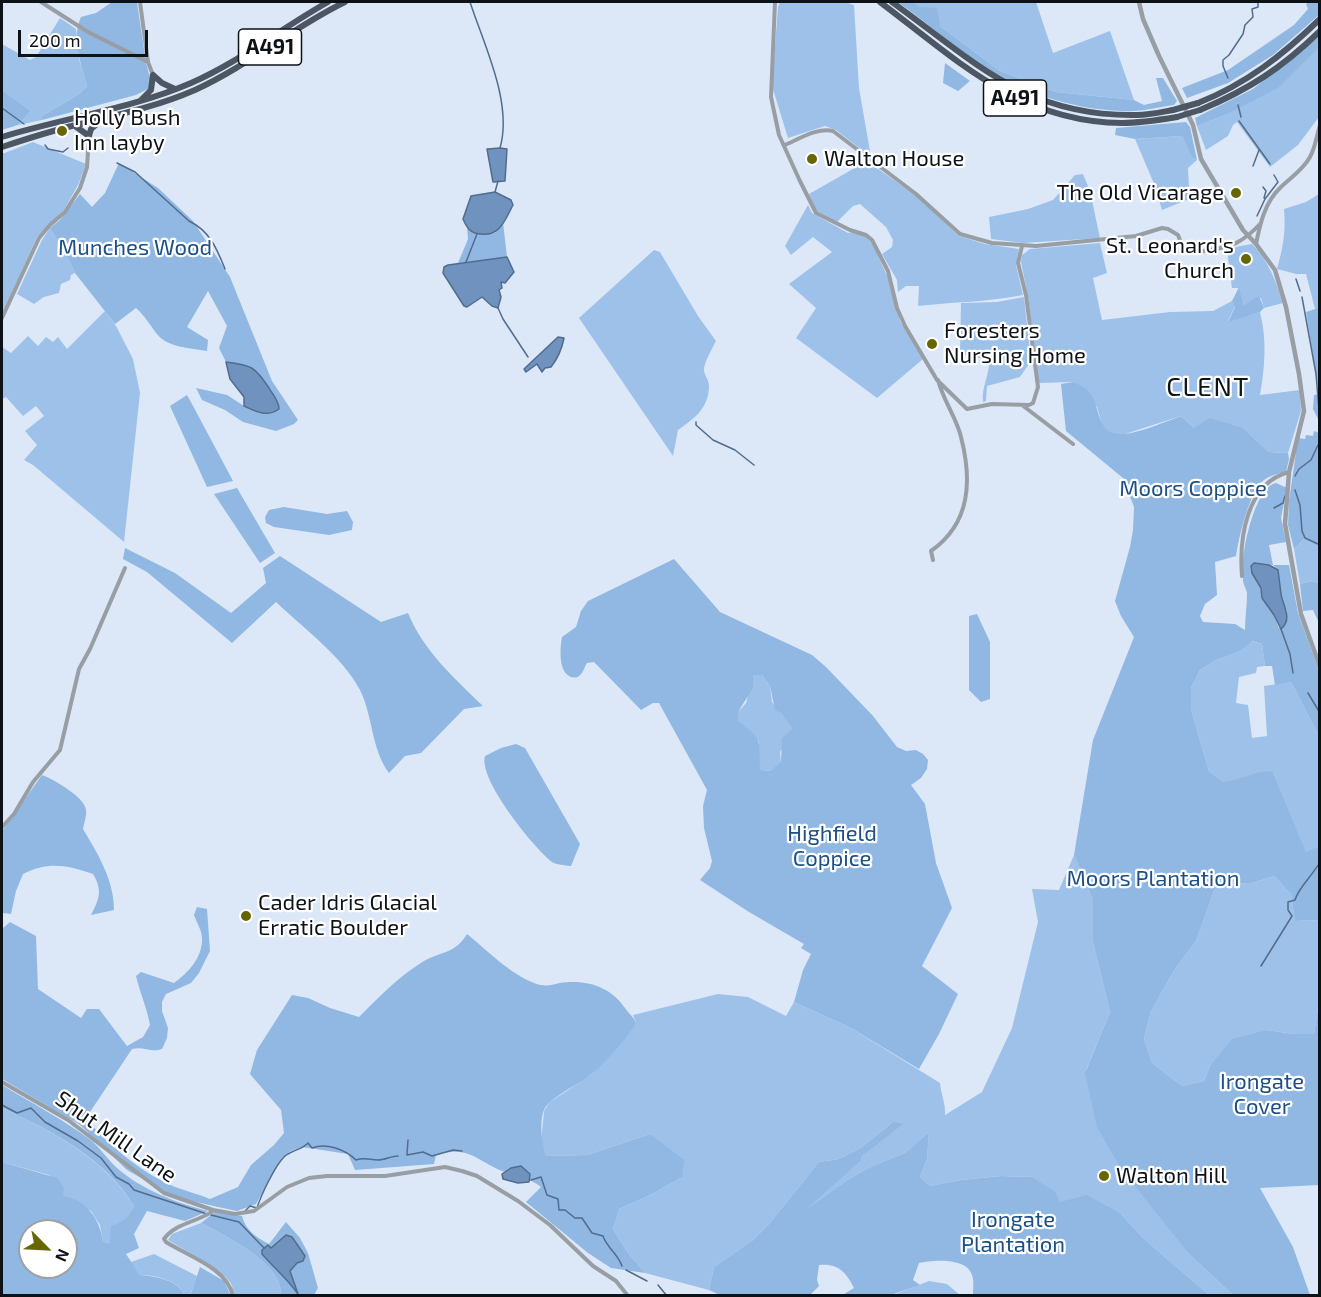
<!DOCTYPE html>
<html>
<head>
<meta charset="utf-8">
<style>
  body { margin:0 }
  #map { position:relative; width:1321px; height:1297px; overflow:hidden; background:#dce8f8; font-family:"Exo 2",sans-serif }
  canvas { display:block }
  .frame { position:absolute; inset:0; border:3px solid #0d1217; pointer-events:none }
  .north { position:absolute; left:18px; top:1219px; width:60px; height:60px; box-sizing:border-box; background:#fff; border:2px solid #9ea0a2; border-radius:50%; rotate:114deg; font-size:16px; font-weight:700; line-height:24px; text-align:center; color:#0d1217 }
  .north::after { content:''; display:block; margin:auto; width:21px; height:27px; background:#666702; clip-path:polygon(50% 0,100% 100%,50% 72%,0 100%) }
  .scale { position:absolute; left:18px; top:30px; width:130px; height:27px; box-sizing:border-box; border:3px solid #0d1217; border-top:0; padding-left:8px; font-size:18px; line-height:21px; white-space:nowrap; color:#0d1217; -webkit-text-stroke:4px #fff; paint-order:stroke }
</style>
</head>
<body>
<div id="map">
<canvas width="1321" height="1297"></canvas>
<div class="frame"></div>
<div class="north">N</div>
<div class="scale">200 m</div>
</div>
<script>
const c = document.querySelector('canvas').getContext('2d');
c.lineJoin = 'round';
function fillPath(path, color) {
  c.fillStyle = color;
  c.fill(path, 'evenodd');
}
function trace(path, color, width, dash) {
  c.strokeStyle = color;
  c.lineWidth = width;
  c.lineCap = dash ? 'butt' : 'round';
  c.setLineDash(dash || []);
  c.stroke(path);
}
function label(font, color, halo, rows, align = 'center') {
  c.font = font + ' "Exo 2",sans-serif';
  c.lineWidth = 4.5;
  c.setLineDash([]);
  c.textBaseline = 'middle';
  c.strokeStyle = halo;
  c.fillStyle = color;
  for (const [text, x, y, turn = 0] of rows) {
    c.save();
    c.translate(x, y);
    c.rotate((+turn || 0) * Math.PI / 180);
    c.textAlign = isNaN(turn) ? turn : align;
    if (halo) c.strokeText(text, 0, 0);
    c.fillText(text, 0, 0);
    c.restore();
  }
}
const green = new Path2D(`
  M780,2H845L854,5L859,88L871,157L836,130L825,126L788,138L772,86L778,7Z
  M913,2H1036L1053,53L1110,31L1134,100L1056,92L1000,71L940,26Z
  M60,18L76,29L79,59L87,86L79,94L42,116V120L18,125L31,111L2,90V44L30,60L36,57Z
  M1319,47V117L1298,145L1270,167L1237,122L1233,125L1228,136L1206,150L1197,126L1225,115Z
  M1182,136L1192,156L1197,160L1188,168L1189,188L1194,197L1162,210L1155,186L1135,139Z
  M33,142L86,164L78,185L64,210L37,237L2,315V154Z
  M867,161L915,195L959,236L985,244L1019,249L1016,265L1023,295C989,302 953,302 918,306L919,286H906L898,292L897,280L882,254L892,247L893,240L886,227L860,204L853,206L837,222L816,211L809,194Z
  M1083,174L1090,191L1100,238L1023,243L991,239L989,217L1028,209L1053,200L1075,175Z
  M1319,194V309H1315L1306,274H1296L1277,269C1283,248 1286,231 1284,209L1306,202Z
  M808,205L812,213L848,233L855,232L867,237L874,247L890,282L900,321L923,359L877,398L796,338L816,308L789,284L832,252L813,237L791,255L785,246Z
  M50,228L66,254L75,273L71,275L70,280L61,284L59,293L44,297L34,304L17,294L42,240Z
  M1100,243L1107,273L1093,278L1102,320L1170,312L1213,311L1232,301L1235,306L1228,321L1260,312C1267,339 1265,367 1260,395L1300,390L1301,411L1288,453L1269,452L1243,428H1194L1181,416L1125,434H1112L1103,428L1097,407L1073,382L1039,383L1028,296L1021,262L1022,255L1030,249Z
  M1252,244C1269,261 1276,282 1283,303L1264,308L1261,298L1244,305L1239,288H1232L1227,250L1240,246Z
  M654,250L660,252L698,316L716,341C712,349 706,359 704,368C703,374 709,379 709,386C709,408 694,419 678,430L673,456L579,318Z
  M1024,297L1031,361L1020,377L987,386L986,401L983,402C981,388 990,374 989,360L960,354L961,303L997,302Z
  M105,311L116,326L133,359L140,393L124,542L33,465L24,460L37,445L25,431L44,416L36,406L23,416L6,397L2,399V347L11,353L28,336L38,346L46,337L53,342L58,337L67,349Z
  M1305,538L1319,545V583L1312,581L1300,584L1294,549Z
  M1251,641L1262,644L1265,666L1257,667L1256,673L1239,677L1236,703L1248,705L1252,738L1267,736L1264,686L1291,682L1319,736V846L1306,853L1273,772L1252,774L1231,782H1223L1209,771L1191,710V688L1200,670L1216,660L1241,651Z
  M753,675H762L770,686L772,702L794,729L780,752L781,763L770,771L761,770L758,760L759,742L738,720V712L746,703Z
  M1074,855L1093,900V942L1110,1012L1086,1070L1156,1211L1188,1253L1233,1295H1209L1143,1238L1121,1214L1060,1202L1032,1177L1001,1176L961,1180L930,1186L920,1177L927,1159L929,1132L905,1153L870,1167L849,1179L802,1213L861,1161L862,1156L893,1122L862,1147L839,1159L819,1162L769,1224L753,1240L714,1267L709,1290L645,1273L628,1253L613,1229L619,1209L650,1195L682,1177L650,1134L587,1155L546,1156L541,1144L544,1111L550,1102L592,1074L636,1023L633,1015L718,994L748,997L786,1016L794,1002L851,1028L940,1083C941,1094 946,1105 945,1115L982,1092L1012,1028L1038,922L1032,889L1059,890Z
  M1274,876L1291,894L1295,921L1319,920V1002L1314,1034H1293L1267,1030L1210,1066L1204,1081L1182,1086L1152,1063L1144,1039L1151,1011L1175,969L1196,941L1218,880L1249,884Z
  M2,1108C52,1131 104,1158 134,1206L130,1216L121,1223L110,1243L103,1242L100,1225L91,1211L62,1196L49,1175L2,1162Z
  M201,1223C225,1236 283,1263 281,1295H234C233,1291 233,1286 230,1282C219,1267 184,1250 168,1240L172,1234Z
  M154,1254L197,1276L190,1295H184C180,1280 153,1275 140,1275L131,1262Z
  M929,1281L947,1284L960,1295L891,1296Z`);
const forest = new Path2D(`
  M112,2H137L146,63L152,84L148,89L136,95L42,120V116L79,94L87,86C81,64 71,38 81,17L96,13Z
  M898,2H913L920,7L937,8L940,26L1000,71L1056,92L1134,100L1144,105L1162,101L1156,78H1163L1177,101L1174,105C1158,107 1141,112 1124,111C1079,110 1032,96 993,73C960,52 930,25 898,2Z
  M1309,2H1319V15L1273,55L1228,83L1187,98L1182,88L1228,70L1294,25L1308,9L1306,4Z
  M1319,36V47L1278,88L1225,115L1197,126L1195,118L1253,89Z
  M945,63L970,81L958,91L943,83Z
  M2,90L31,111L18,125L2,130Z
  M1186,122L1190,127L1197,160L1192,157L1182,136L1135,139L1115,135L1116,128Z
  M119,163L158,188L193,221L230,277L272,381L298,420L294,424L276,431L243,422L225,410L202,400L196,388L227,395L244,406L278,403C260,376 262,366 226,362L219,348L227,326L208,291L187,327L208,340L207,351C191,348 168,348 157,334C150,325 145,316 136,308L115,324L75,273L66,254L50,228L60,220L80,194L92,207L105,193Z
  M503,222L507,257L458,263L468,239L467,228L474,233H495Z
  M1239,287L1244,305L1259,296L1264,308L1260,312L1228,322L1235,307L1232,301Z
  M1315,309H1319V421L1313,409L1314,395L1319,394L1306,312Z
  M1073,382C1077,384 1082,386 1085,388C1103,402 1093,436 1123,434C1140,433 1164,422 1181,416L1194,428L1210,418L1243,428L1269,452L1288,453L1289,459L1286,472C1277,474 1266,476 1260,484C1248,499 1239,536 1236,556L1215,562L1217,595L1205,604L1200,616L1203,622L1235,624L1245,630C1245,618 1247,605 1247,593C1246,588 1243,584 1243,580C1243,574 1242,567 1243,561C1244,543 1256,487 1276,483L1287,488L1281,518L1286,542L1269,545L1273,565H1289L1298,613L1319,671V736L1291,682L1275,685L1272,666H1265L1262,644L1252,641L1241,651L1216,660L1200,670L1191,688V710L1209,771L1223,782C1240,781 1255,769 1273,772L1306,852L1319,846V920L1295,921L1291,894L1274,876L1249,884L1218,880L1196,941L1175,969L1151,1011L1144,1039L1152,1063L1182,1086L1204,1081L1210,1066L1232,1039L1267,1030L1293,1034H1314L1319,1002V1185L1260,1188L1293,1247L1310,1295H1233L1188,1253L1120,1167L1097,1127L1085,1073L1110,1012L1093,942V900L1074,855L1093,740L1134,637L1121,616L1115,601L1130,547L1133,530L1134,507L1123,478L1066,431L1061,384ZM1254,563L1273,565L1278,570L1281,597L1287,611L1279,628L1274,615L1262,598L1261,588Z
  M187,395L192,404L233,481L207,487L170,406Z
  M1314,431L1319,433V545L1305,538L1294,549L1288,525L1289,501L1298,438L1305,439L1306,435L1313,436Z
  M237,488L275,553L260,563L214,494Z
  M284,507L327,514L347,511L353,522L352,530L329,535L274,527L266,523L265,517L269,510Z
  M125,548L175,573L231,613L266,583L263,568L280,556L381,622L408,613C423,650 454,678 483,706L464,709L421,753L405,756L389,773C371,749 373,716 360,690C342,656 303,628 276,602L232,643L147,572L123,559Z
  M674,559L720,612L812,655L826,667L873,716L897,747L906,751L916,750L923,754L928,760L927,769L921,778L911,785L925,804L936,863L952,908L922,966L958,994L939,1034L919,1069L851,1028L794,1002L803,970L811,954L801,948L804,944L749,912L700,880L710,868L712,861L704,828L703,806L707,790L659,703H653L641,710L594,662L587,663C585,666 583,673 580,675C578,678 574,678 571,677C558,672 560,648 562,637L576,627L581,611L588,601ZM753,675H762L770,686L775,710L781,713L793,729L782,738L781,762L770,771L761,770C758,761 761,748 758,741C754,732 744,726 738,720V712L753,688Z
  M1312,581L1319,583V623L1313,610L1303,611L1300,584Z
  M977,614L990,642V699L981,702L969,690V616Z
  M516,744L525,748L580,844L571,866C564,865 557,865 552,862C533,847 478,779 485,756L501,748Z
  M42,775C53,779 85,797 86,810C87,815 84,823 83,829C98,854 114,880 114,910L91,915C99,900 103,890 93,874C67,865 48,861 23,874L16,891L11,914L2,913V831Z
  M197,907L207,909L210,951L199,973L191,983L166,994L162,1002V1011L168,1028L167,1038L162,1049C150,1053 144,1046 132,1049L86,1118C107,1144 143,1174 175,1187C186,1191 198,1194 210,1199L238,1187L251,1165L274,1145L284,1133L281,1110L250,1074L257,1050L292,995L308,998L330,1008L359,1017C379,997 399,976 424,961C442,951 455,954 467,934C488,951 509,973 534,983C550,989 555,982 570,982C593,981 613,990 625,1008C629,1014 633,1016 636,1023C627,1038 603,1066 589,1076C578,1085 550,1097 544,1110C539,1121 542,1145 546,1156L587,1155L650,1134L684,1160L682,1177L650,1195L619,1209L613,1229L628,1253L645,1273L611,1268L588,1253L526,1202L541,1187C529,1177 516,1177 502,1171C476,1160 468,1145 436,1155L434,1164L355,1170L348,1154L302,1147L291,1151L282,1158L256,1204L237,1211L218,1207L175,1197L127,1170L80,1125L2,1079V929L10,922L36,936L38,989L81,1018L87,1009H99L127,1046L143,1037L150,1025C147,1008 140,993 136,976L141,972L174,983C188,973 203,957 202,938C202,931 197,923 194,915Z
  M2,1085C32,1103 64,1120 92,1141C101,1149 108,1160 117,1168C142,1190 177,1203 208,1211L185,1221L147,1211L134,1234L139,1248L126,1254L140,1275C153,1276 180,1280 184,1295H2V1162L57,1178L64,1188L63,1196C87,1200 100,1219 103,1242L110,1243L111,1226C123,1222 129,1218 134,1206C105,1158 52,1131 2,1108ZM30,1231H66V1267H30Z
  M893,1122L903,1124L862,1156L861,1161L807,1209L849,1179L870,1167L905,1153L929,1132L927,1159L920,1177L930,1186L961,1180L1001,1176L1032,1177L1055,1192L1060,1202L1087,1195L1121,1214L1143,1238L1209,1295H973C973,1288 975,1278 970,1271C962,1258 932,1260 919,1263L913,1280L920,1285L891,1295L844,1294L854,1288C846,1272 838,1263 819,1265L817,1280L819,1286L810,1295H720L709,1290L714,1267L753,1240L769,1224L819,1162L839,1159L862,1147Z
  M215,1212L242,1216C246,1231 256,1237 269,1244L286,1222L300,1238L308,1253L318,1288L314,1295H281C283,1263 225,1236 201,1223ZM286,1235C297,1237 301,1251 303,1261L297,1263L290,1271L296,1291C287,1277 273,1267 262,1254V1251L271,1249Z
  M200,1267L224,1281L231,1296H190Z`);
const water = new Path2D(`
  M500,148L507,149L505,181L493,182L487,149Z
  M495,192L511,200L513,205C505,220 500,237 480,234C470,233 467,228 463,219L471,196Z
  M507,257L514,272L505,283L501,282L502,288L499,290L501,297L498,308L492,306L482,297L467,307L464,306L443,273L444,267L448,265Z
  M558,337L564,338C562,349 558,358 551,367L545,368L542,372L537,364L526,372L524,369Z
  M226,362C252,365 255,367 269,388C273,395 279,401 279,409C267,418 255,411 244,406V397L230,379Z
  M1254,563L1269,565L1278,570C1279,578 1280,586 1281,594C1283,606 1293,619 1281,629L1274,615L1262,598L1261,588L1252,573L1251,566Z
  M521,1166L530,1174L529,1182L518,1183L503,1179L502,1174L511,1168Z
  M286,1235L292,1237L305,1256L303,1261L297,1263L290,1271L298,1294C287,1278 274,1268 262,1254V1250L268,1245L271,1248Z`);
const stream = new Path2D(`
  M470,2C484,45 513,103 500,148
  M1228,78L1223,66V60L1229,55L1243,34L1245,25L1253,17L1252,9L1258,7V2
  M1238,105L1241,117
  M2,108L24,124
  M1239,121L1270,164
  M45,145L48,149L63,152L68,148
  M117,163L135,172L189,221C210,231 217,249 225,269
  M1253,166L1259,150
  M1263,187L1266,191L1264,198
  M495,192L498,181
  M1257,216L1265,199L1278,182L1274,175
  M466,262L477,234
  M1296,279L1300,291
  M1302,297L1316,374L1319,410
  M498,308L503,319L528,357
  M696,422V425L713,440L735,450L754,465
  M1295,476L1299,469L1311,460L1318,445
  M1295,490L1300,505L1302,531L1305,538L1320,545
  M1274,508L1283,503L1285,496
  M1281,629L1290,654L1293,673
  M1308,693L1320,713
  M1261,966L1292,916L1288,910V902L1295,900C1298,888 1313,875 1320,862
  M2,1105L17,1113L31,1108L45,1122L78,1141L101,1158L116,1177L129,1184L134,1190L207,1214
  M407,1154L408,1140
  M407,1155L423,1152L432,1156L453,1150L462,1151
  M531,1180L541,1177L547,1195L558,1199L559,1210H565L575,1218H582L592,1233L603,1236C607,1248 618,1254 622,1266
  M245,1211L250,1206L257,1208C261,1195 275,1166 284,1157C291,1150 302,1150 308,1143L312,1148C326,1142 346,1150 356,1160C364,1157 370,1160 378,1160C385,1160 391,1156 398,1156
  M211,1215L239,1222L264,1248
  M626,1270L647,1281
  M658,1285L667,1296`);
const minor = new Path2D(`
  M41,2L88,32L148,62
  M140,2L148,62L153,75
  M775,2L771,97L779,135L799,179L816,213L850,230L866,235L872,240L888,271L897,308L905,326L937,380L967,409L992,404L1029,405L1033,403L1038,387L1026,295L1018,263L1022,246
  M785,145C799,139 818,127 833,131L916,194L960,234L992,243L1036,246L1136,236L1162,228L1168,229L1178,235L1184,250C1193,253 1200,252 1209,250C1232,247 1243,242 1260,224
  M1256,244C1260,224 1265,202 1280,188C1290,178 1303,170 1310,157C1315,148 1317,135 1320,125
  M2,318L39,238L50,225L65,212L80,188L87,167L89,136
  M1022,405L1073,444
  M933,560L931,551C971,523 972,480 961,437C957,419 943,400 938,380
  M1242,576C1239,539 1246,483 1289,472
  M2,827L14,814L33,782L60,750L79,669L90,649L125,568
  M2,1082L68,1120L164,1193L213,1210L235,1214L254,1211L287,1187L309,1178L327,1176H385L445,1167L462,1171L477,1176L518,1201L550,1225L593,1266L616,1281L628,1296
  M213,1211C198,1222 175,1223 164,1239L166,1242C188,1256 227,1268 233,1296`);
const tertiary = new Path2D(`
  M1139,2L1143,19L1159,56L1193,125L1201,159L1243,230L1256,244L1275,270L1286,307L1299,374L1304,411L1289,472L1285,524L1301,614L1320,667`);
const trunk = new Path2D(`
  M880,2C957,60 1019,122 1122,123C1140,123 1159,120 1177,117
  M892,2C975,62 1026,117 1137,115C1149,115 1162,112 1173,110
  M153,75L162,83L175,89
  M141,100L151,90L153,75
  M1198,103C1246,84 1283,55 1320,19
  M1200,110C1248,90 1282,68 1320,31
  M75,126L89,136L91,129L98,123
  M2,137C64,118 131,109 191,83C239,62 282,28 328,2
  M2,147C26,139 51,131 76,125C117,115 156,107 195,90C248,66 293,27 345,2`);
const trunkBridge = new Path2D(`
  M1173,110L1198,103
  M1177,117L1200,110`);
const markers = [
  [62,131,6,"#666702"],
  [812,159,6,"#666702"],
  [1236,193,6,"#666702"],
  [1246,259,6,"#666702"],
  [932,344,6,"#666702"],
  [246,916,6,"#666702"],
  [1104,1176,6,"#666702"]
];
const shields = [
  [270,47,63],
  [1015,98,63]
];
const shieldNames = [
  ["A491",270,47],
  ["A491",1015,98]
];
const poiNames = [
  ["Holly Bush",74,118],
  ["Inn layby",74,143],
  ["Walton House",824,159],
  ["The Old Vicarage",1224,193,"right"],
  ["St. Leonard's",1234,246,"right"],
  ["Church",1234,271,"right"],
  ["Foresters",944,331],
  ["Nursing Home",944,356],
  ["Cader Idris Glacial",258,903],
  ["Erratic Boulder",258,928],
  ["Walton Hill",1116,1176]
];
const parkNames = [
  ["Munches Wood",135,248],
  ["Moors Coppice",1193,489],
  ["Highfield",832,834],
  ["Coppice",832,859],
  ["Moors Plantation",1153,879],
  ["Irongate",1262,1082],
  ["Cover",1262,1107],
  ["Irongate",1013,1220],
  ["Plantation",1013,1245]
];
const streetNames = [
  ["Shut Mill Lane",116,1137,35]
];
const quarterNames = [
  ["CLENT",1208,387]
];
fillPath(green, '#9ec1ea');
fillPath(forest, '#91b7e3');
fillPath(water, '#6f93be');
trace(water, '#526c8c', 1.5);
trace(stream, '#526c8c', 1.5);
trace(minor, '#989ea4', 4);
trace(tertiary, '#989ea4', 4.5);
trace(trunk, '#4d5763', 6);
trace(trunkBridge, '#4d5763', 6);
for (const [x, y, r, color] of markers) {
  const dot = new Path2D();
  dot.arc(x, y, r, 0, 2 * Math.PI);
  c.fillStyle = color;
  c.fill(dot);
  trace(dot, '#fff', 2);
}
for (const [x, y, w] of shields) {
  const box = new Path2D();
  box.roundRect(x - w / 2, y - 18, w, 36, 4.5);
  c.fillStyle = '#fff';
  c.fill(box);
  trace(box, '#0d1217', 1.5);
}
label('bold 21px', '#0d1217', null, shieldNames);
label('22px', '#0d1217', '#fff', poiNames, 'left');
label('22px', '#1b4f85', '#fff', parkNames);
label('22px', '#0d1217', '#fff', streetNames);
c.letterSpacing = '1.5px';
label('26px', '#0d1217', '#fff', quarterNames);
c.letterSpacing = '0px';
</script>
</body>
</html>
